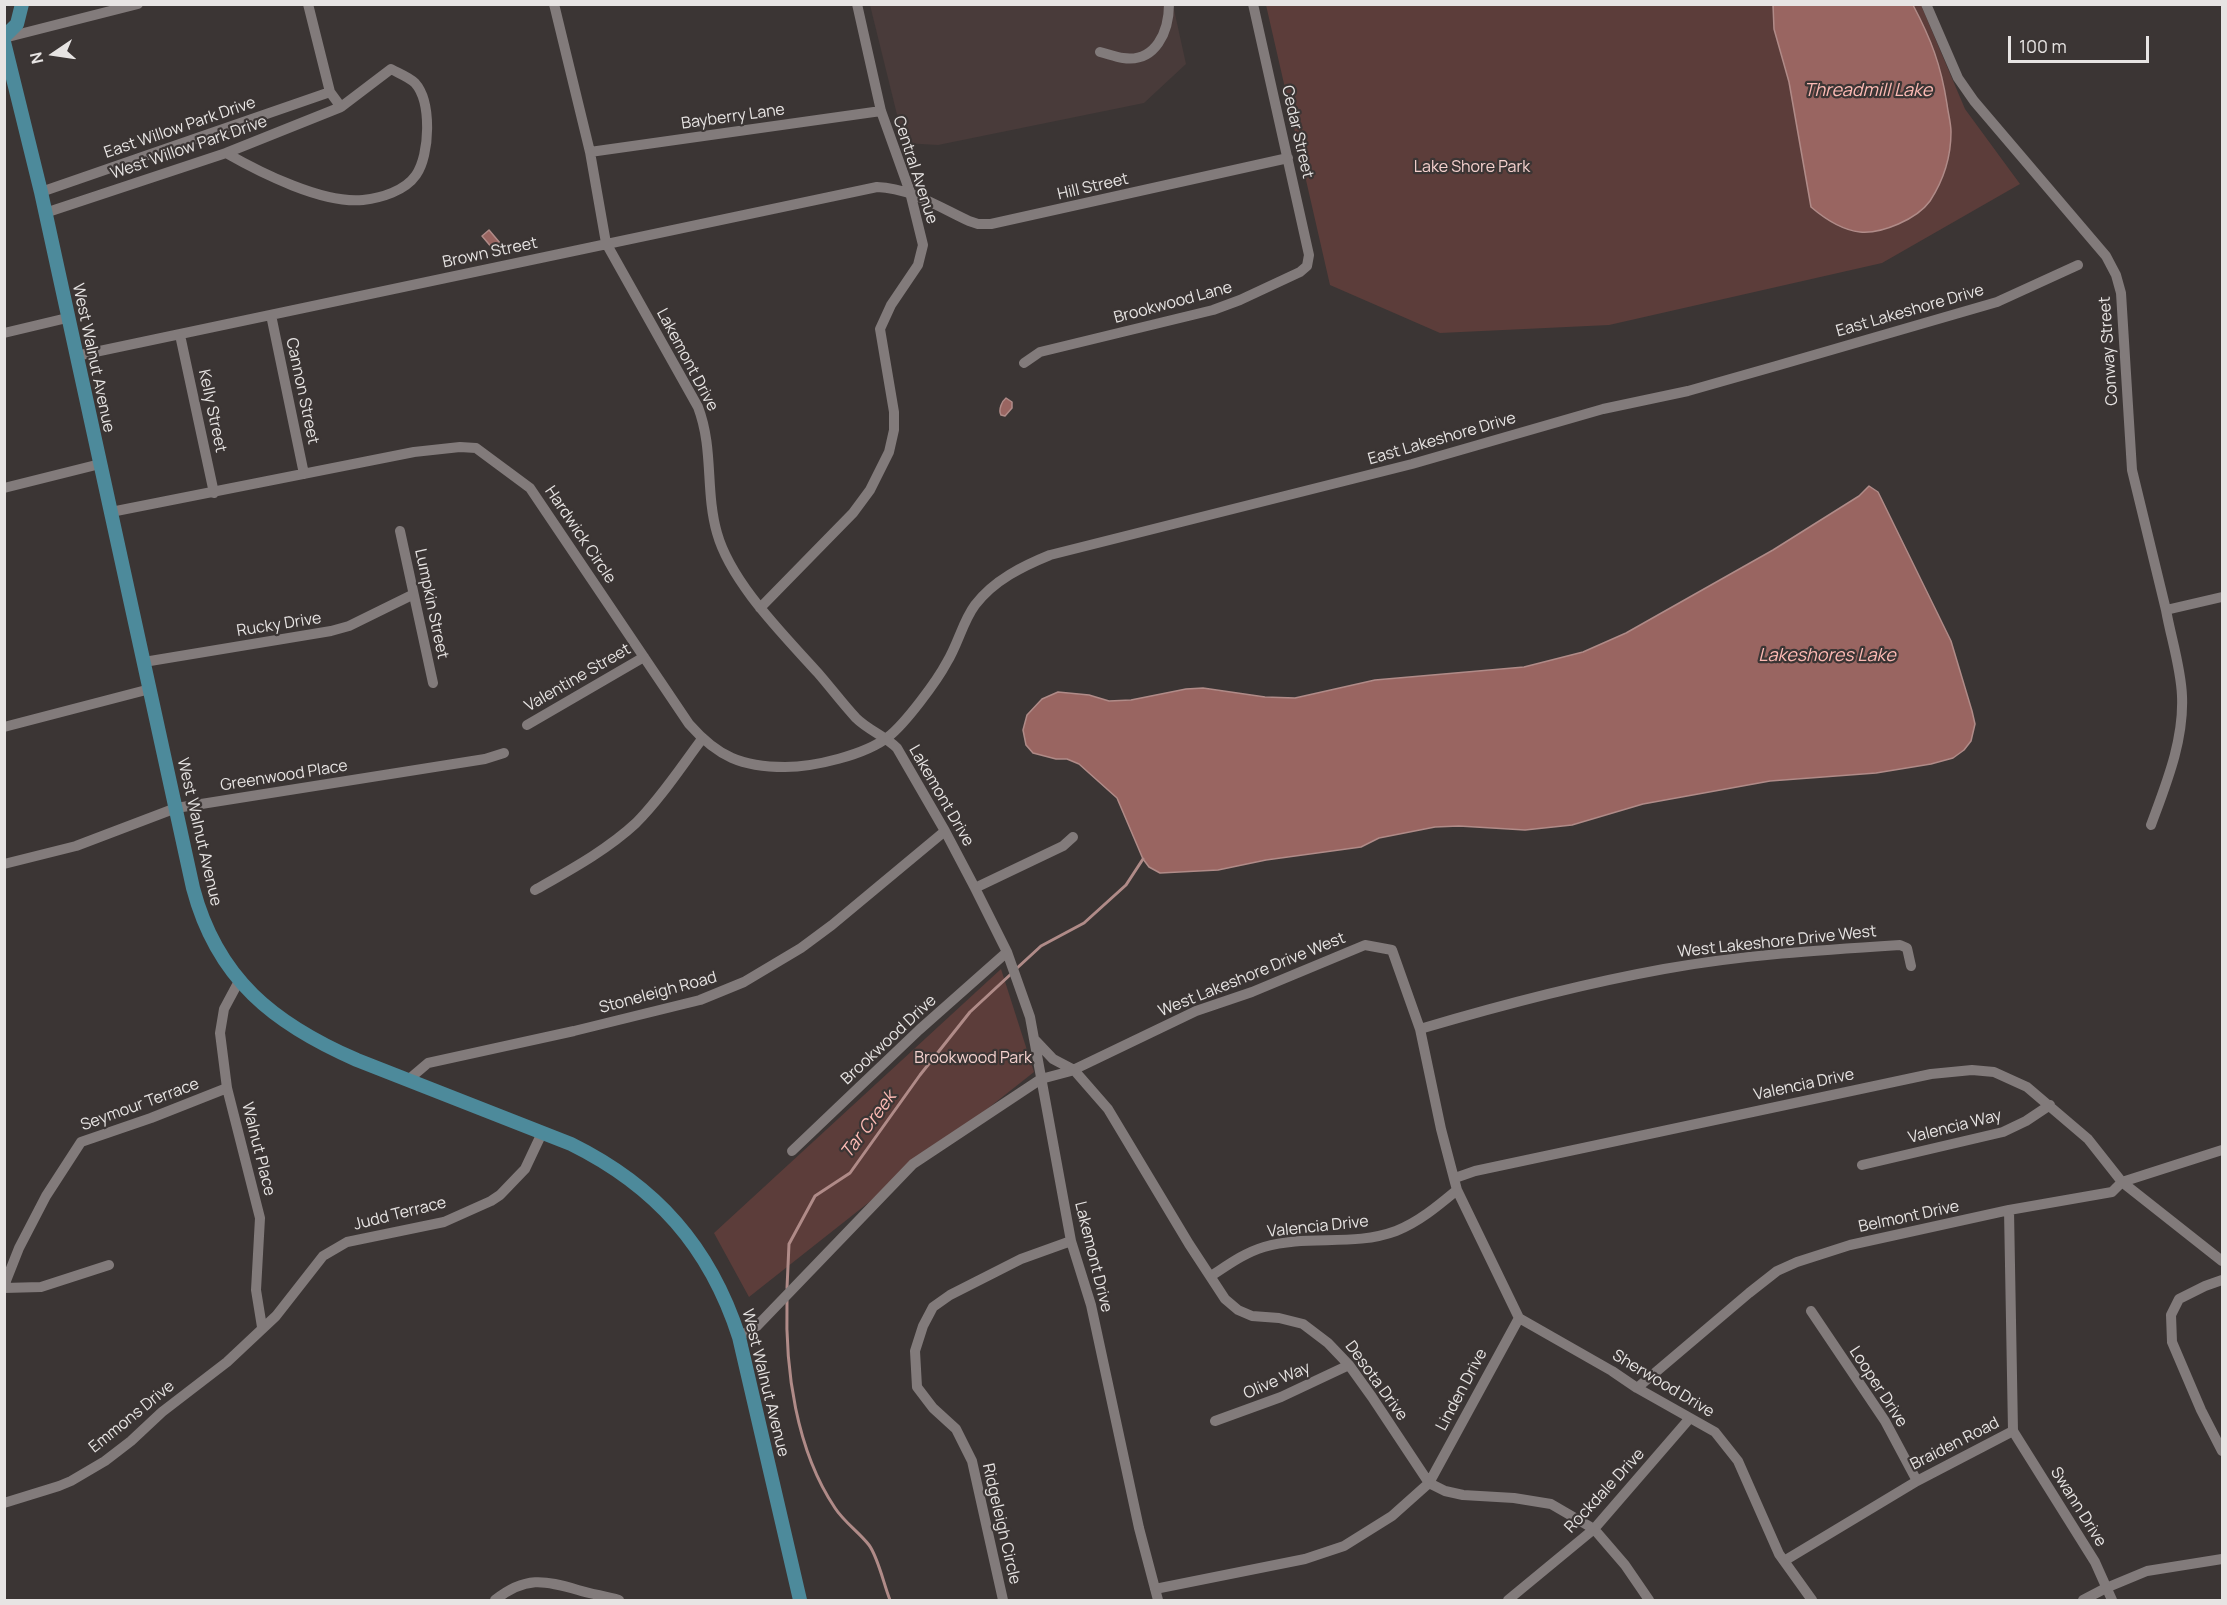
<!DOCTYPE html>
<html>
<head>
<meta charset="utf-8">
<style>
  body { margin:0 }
  #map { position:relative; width:2227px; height:1605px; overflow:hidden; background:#3b3534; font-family:Manrope,sans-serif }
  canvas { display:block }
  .frame { position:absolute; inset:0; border:6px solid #e7e4e3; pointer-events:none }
  .north { position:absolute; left:24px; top:24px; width:60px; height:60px; -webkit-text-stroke:4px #3b3534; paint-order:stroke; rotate:257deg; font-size:16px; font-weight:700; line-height:24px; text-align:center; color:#e7e4e3 }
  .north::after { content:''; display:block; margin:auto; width:21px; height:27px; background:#e7e4e3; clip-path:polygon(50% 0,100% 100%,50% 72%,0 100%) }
  .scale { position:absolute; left:2008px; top:36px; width:141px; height:27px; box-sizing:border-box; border:3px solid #e7e4e3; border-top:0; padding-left:8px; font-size:18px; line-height:21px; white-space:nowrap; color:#e7e4e3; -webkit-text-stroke:4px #3b3534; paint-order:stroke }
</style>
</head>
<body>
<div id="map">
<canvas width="2227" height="1605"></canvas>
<div class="frame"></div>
<div class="north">N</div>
<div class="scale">100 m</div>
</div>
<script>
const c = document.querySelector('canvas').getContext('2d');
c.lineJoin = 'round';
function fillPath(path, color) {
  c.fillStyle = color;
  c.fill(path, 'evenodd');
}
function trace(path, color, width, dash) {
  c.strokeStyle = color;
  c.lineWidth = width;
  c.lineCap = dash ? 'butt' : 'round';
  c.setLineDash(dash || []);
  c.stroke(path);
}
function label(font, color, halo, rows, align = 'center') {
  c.font = font + ' Manrope,sans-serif';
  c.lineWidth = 4.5;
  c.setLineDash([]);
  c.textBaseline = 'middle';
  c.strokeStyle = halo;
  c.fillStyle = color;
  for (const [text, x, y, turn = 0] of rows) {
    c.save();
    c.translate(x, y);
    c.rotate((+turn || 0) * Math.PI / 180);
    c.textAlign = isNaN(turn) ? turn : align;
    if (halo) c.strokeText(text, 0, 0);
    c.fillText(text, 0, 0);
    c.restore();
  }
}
const built = new Path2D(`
  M870,5H1173L1186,64L1144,103L938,145L904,143Z`);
const green = new Path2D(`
  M1266,5H1921L1965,109L2020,184L1882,263L1609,325L1440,333L1330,285Z
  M1001,969L1034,1072L749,1297L714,1233Z`);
const water = new Path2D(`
  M1773,5H1913C1931,39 1941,65 1947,104C1948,113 1951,123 1951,132C1951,156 1943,181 1930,201C1917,219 1882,234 1860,232C1842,230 1825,219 1811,207L1789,82L1774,29Z
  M489,230L500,243L493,249L482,236Z
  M1006,398L1012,402V408L1005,416L1001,415C998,410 1002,401 1006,398Z
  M1869,486L1878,492L1951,641L1972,711L1975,724L1971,741L1964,750L1953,758L1931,764L1876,773L1770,781L1643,804L1572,825L1525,830L1459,826L1435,827L1379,838L1361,847L1266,860L1218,870L1160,873L1149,867L1143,859L1117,798L1079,764L1067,759H1056L1033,753L1026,745L1023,730L1027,715L1042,699L1058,692L1089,695L1109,701L1131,700L1186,689L1203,688L1265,697L1295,698L1375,680L1524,667L1583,652L1626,633L1773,550L1859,496Z`);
const stream = new Path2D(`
  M1016,969L1041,946L1084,923L1126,885L1143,859
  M787,1288L789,1244L815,1196L850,1173L920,1075L970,1012L1011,974
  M787,1301C785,1369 796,1450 835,1508C844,1522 859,1532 869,1545C878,1557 884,1585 890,1600`);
const minor = new Path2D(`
  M308,4L330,92L341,107
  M554,4L590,152L606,243L698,407C714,449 705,491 717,533C731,583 784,635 818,673C831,688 843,704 856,718C868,730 885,736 897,748L945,831L975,888L1007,952L1030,1017L1071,1241L1091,1305L1139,1528L1158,1600
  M1926,4L1958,78L1974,101L2106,256L2116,275L2121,293L2132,470L2166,610L2222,597
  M4,38L138,4
  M1100,52C1108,54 1116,57 1123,58C1156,63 1169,31 1169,4
  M590,152L881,111
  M41,192L330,92
  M45,213L226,153L341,107L391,69C398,73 409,77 415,83C432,102 430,155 416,175C405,191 381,198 363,200C323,204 261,173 226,153
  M271,315L304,474
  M4,333L67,318
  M180,335L214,493
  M76,356L877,187C910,188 939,207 969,221L978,224H991L1288,158
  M1024,363L1040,352L1213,310L1240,300L1300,272L1307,266L1309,255L1253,4
  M4,488L100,464
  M111,512L414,452L460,447L476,448L530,488L689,724C718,757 742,767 785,767C814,767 865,755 888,737C905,724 937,681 947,662C958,644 963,621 975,605C994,580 1023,566 1050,555L1412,464L1603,409L1688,391L1776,366L1997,302L2078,265
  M400,531L433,683
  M760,608L853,513L870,490L889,452L894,430V412L880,329L891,305L918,265L923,245L910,192L881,111L857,4
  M144,662L331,631L349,626L412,595
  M527,725L644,657
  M4,727L150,689
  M2151,825C2166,784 2184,741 2182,696C2181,668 2171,638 2166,610
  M4,864L76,846L176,808L485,759L504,753
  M975,888L1063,846L1073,837
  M535,890C570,870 607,850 636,823C661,798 681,767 702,739
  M239,981L224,1009L220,1033L227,1088L260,1218L256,1290L262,1327
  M1420,1029C1501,1005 1581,984 1664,969C1742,955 1821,950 1900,945L1907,948L1911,966
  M1035,1040L1053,1059L1074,1070L1108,1109L1189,1244L1225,1299L1238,1310L1252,1316L1279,1318L1303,1324L1328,1343L1349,1365L1372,1397L1429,1483L1445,1491L1463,1495L1514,1498L1551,1504L1594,1529L1625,1565L1649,1600
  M408,1080L428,1063L574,1031L700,1000L744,982L801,948L832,925L945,831
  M792,1151L919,1030L1007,952
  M1862,1165L2003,1132L2026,1121L2050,1105
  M1455,1178L1475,1171L1931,1074L1972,1070L1994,1072L2027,1087L2088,1139L2122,1182L2222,1261
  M1211,1276C1228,1265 1244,1253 1264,1247C1307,1234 1353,1247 1396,1231C1419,1222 1439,1205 1457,1190
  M2222,1280L2205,1286L2179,1299L2171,1315L2172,1342L2201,1410L2222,1451
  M4,1286L19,1248L46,1196L81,1142L151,1118L227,1088
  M4,1288L41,1287L109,1265
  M1811,1311L1885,1421L1917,1481
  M1519,1318L1612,1371L1637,1388L1715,1432L1738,1461L1779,1554L1812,1600
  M739,1337L757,1326L913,1164L1041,1079L1071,1071L1196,1011L1252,992L1365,945L1392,950L1420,1029L1441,1129L1457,1190L1519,1318L1429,1483L1392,1516L1344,1546L1305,1559L1155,1589
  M1637,1388L1749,1293L1777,1271L1797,1262L1850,1245L2009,1210L2112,1192L2122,1182L2222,1150
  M1215,1421L1281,1397L1349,1365
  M2013,1431L2095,1562L2112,1600
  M4,1503L59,1486L71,1481L105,1461L131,1441L162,1412L227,1362L276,1316L323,1256L347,1242L444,1222L491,1201L500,1195L525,1169L542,1133
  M1784,1561L1917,1481L2013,1431L2009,1210
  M495,1600C525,1576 544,1580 578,1590C591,1594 605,1596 619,1600
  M1003,1600L972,1461L956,1429L933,1408L917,1387L915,1351L923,1326L933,1307L950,1295L1021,1259L1071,1241
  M1508,1600L1594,1529L1690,1418
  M2083,1600L2106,1588L2147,1571L2222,1559`);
const major = new Path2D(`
  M4,37L17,24L22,4
  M4,42L41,192L193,888C217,979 274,1024 357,1060L571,1144C656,1186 710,1247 739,1337L800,1600`);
const streetNames = [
  ["Bayberry Lane",733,117,-8],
  ["East Willow Park Drive",180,128,-19],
  ["Cedar Street",1297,132,77],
  ["West Willow Park Drive",189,148,-19],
  ["Central Avenue",915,170,72],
  ["Hill Street",1093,187,-13],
  ["Brown Street",490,253,-12],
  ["Brookwood Lane",1173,303,-15],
  ["East Lakeshore Drive",1910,311,-16],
  ["Conway Street",2109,351,-94],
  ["West Walnut Avenue",93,358,78],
  ["Lakemont Drive",687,360,62],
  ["Cannon Street",302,391,78],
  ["Kelly Street",212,411,78],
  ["East Lakeshore Drive",1442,439,-16],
  ["Hardwick Circle",580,535,56],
  ["Lumpkin Street",431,604,78],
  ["Rucky Drive",279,625,-9],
  ["Valentine Street",578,678,-30],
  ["Greenwood Place",284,776,-9],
  ["Lakemont Drive",941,796,60],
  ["West Walnut Avenue",199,832,77],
  ["West Lakeshore Drive West",1777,942,-6],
  ["West Lakeshore Drive West",1252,975,-22],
  ["Stoneleigh Road",658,993,-15],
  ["Brookwood Drive",889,1040,-43],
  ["Valencia Drive",1804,1085,-12],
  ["Seymour Terrace",140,1105,-20],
  ["Valencia Way",1955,1127,-14],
  ["Walnut Place",258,1149,76],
  ["Judd Terrace",400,1214,-14],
  ["Belmont Drive",1909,1217,-12],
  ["Valencia Drive",1318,1227,-6],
  ["Lakemont Drive",1093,1257,76],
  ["Olive Way",1277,1381,-23],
  ["Desota Drive",1376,1381,54],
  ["West Walnut Avenue",765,1383,76],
  ["Sherwood Drive",1663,1384,31],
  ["Looper Drive",1878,1387,57],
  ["Linden Drive",1462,1390,-62],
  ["Emmons Drive",132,1417,-39],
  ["Braiden Road",1955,1444,-27],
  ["Rockdale Drive",1605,1491,-47],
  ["Swann Drive",2078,1507,58],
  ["Ridgeleigh Circle",1001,1524,77]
];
const parkNames = [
  ["Lake Shore Park",1472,168],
  ["Brookwood Park",973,1059]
];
const waterNames = [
  ["Threadmill Lake",1868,91],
  ["Lakeshores Lake",1827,656],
  ["Tar Creek",869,1125,-53]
];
fillPath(built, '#493b3a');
fillPath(green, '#5c3d3a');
fillPath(water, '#996561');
trace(water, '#b08b88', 1.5);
trace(stream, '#b08b88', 3);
trace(minor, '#827b7b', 10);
trace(major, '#4d8a9b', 14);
label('16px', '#e7e4e3', '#3b3534', streetNames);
label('16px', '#f4d1ce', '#3b3534', parkNames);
label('italic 18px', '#febbb5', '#3b3534', waterNames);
</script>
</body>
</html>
